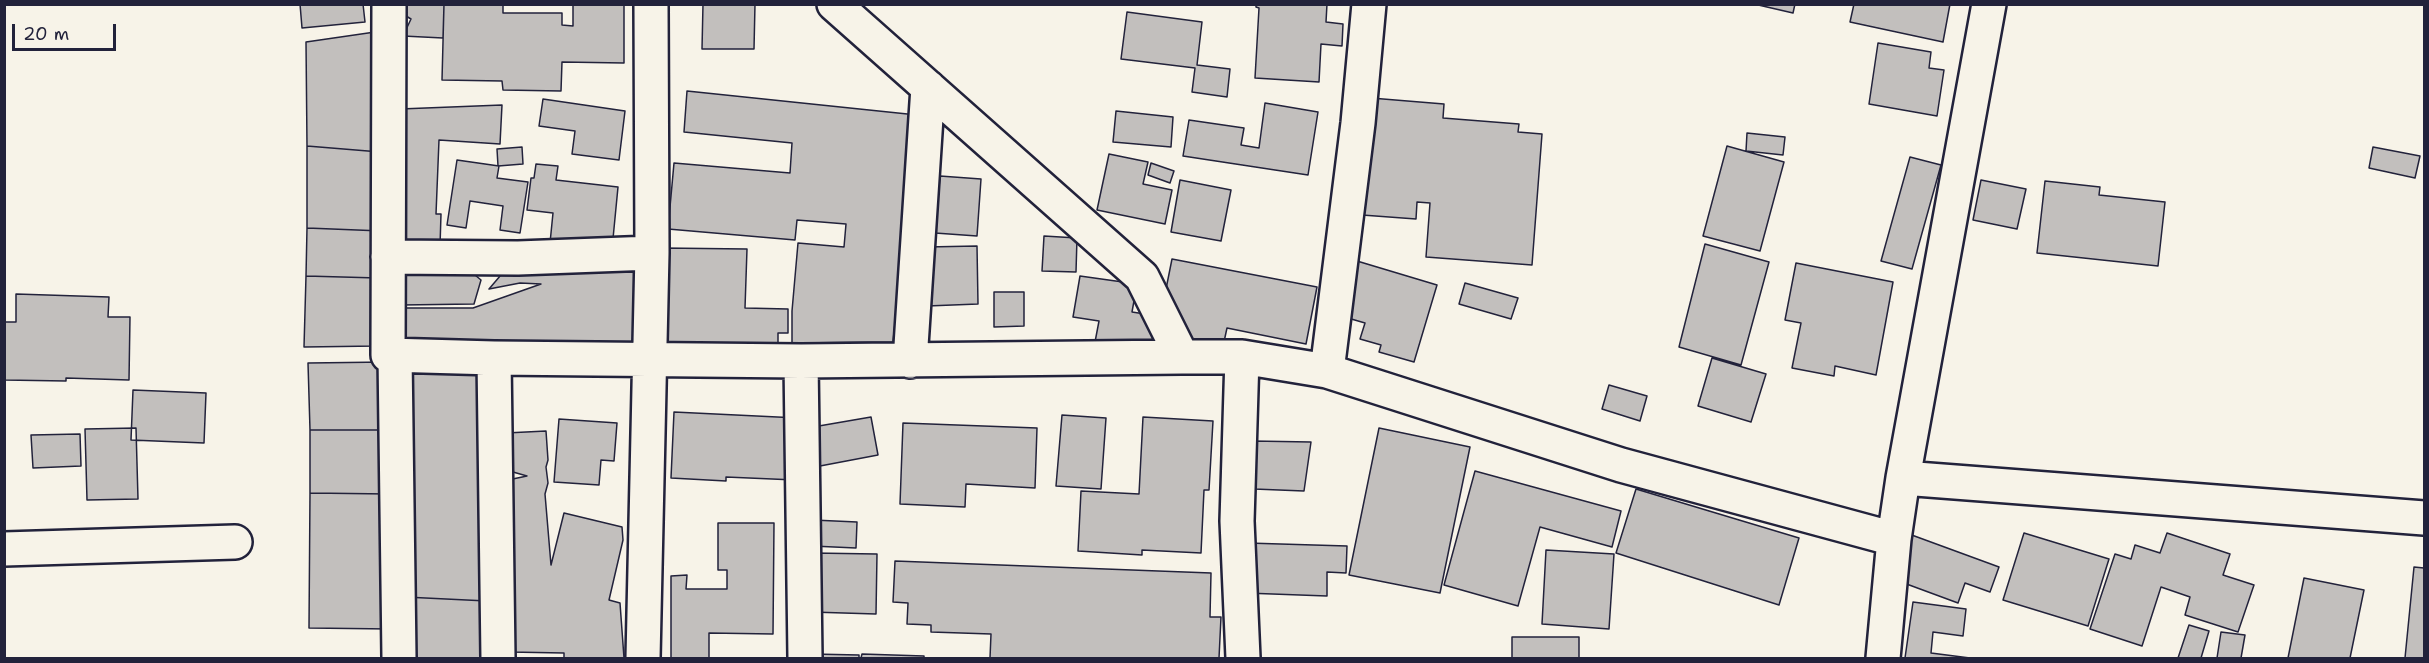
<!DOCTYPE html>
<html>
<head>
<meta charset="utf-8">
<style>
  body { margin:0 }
  #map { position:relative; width:2429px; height:663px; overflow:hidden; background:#f7f3e8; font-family:"Shantell Sans",sans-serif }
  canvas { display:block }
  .frame { position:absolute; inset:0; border:6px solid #22223b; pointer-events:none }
  .scale { position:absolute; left:12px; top:24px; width:104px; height:27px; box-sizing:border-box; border:3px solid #22223b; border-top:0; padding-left:8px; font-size:18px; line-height:21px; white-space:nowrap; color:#22223b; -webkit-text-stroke:4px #f7f3e8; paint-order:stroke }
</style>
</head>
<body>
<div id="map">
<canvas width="2429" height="663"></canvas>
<div class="frame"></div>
<div class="scale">20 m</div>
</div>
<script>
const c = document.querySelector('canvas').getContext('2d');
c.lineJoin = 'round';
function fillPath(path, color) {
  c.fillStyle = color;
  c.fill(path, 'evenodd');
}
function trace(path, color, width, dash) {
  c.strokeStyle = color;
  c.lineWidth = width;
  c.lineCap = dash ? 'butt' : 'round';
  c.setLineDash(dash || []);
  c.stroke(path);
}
const building = new Path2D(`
  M300,4H363L365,22L302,28Z
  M401,4H444L443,38L403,36L411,19L401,13Z
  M444,4H503V13H562V25L573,26V4H624V63L562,62L561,91L503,90L502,81L442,80Z
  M703,4H755L754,49H702Z
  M1256,4H1327L1326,22L1343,24L1342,46L1321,44L1319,82L1255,78L1259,8L1256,7Z
  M1754,4H1795L1793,13Z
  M1854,4H1950L1943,42L1850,22Z
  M1127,12L1202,22L1197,65L1230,69L1227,97L1192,92L1195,68L1121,59Z
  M375,32L380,152L307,146L306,42Z
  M1878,43L1931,52L1929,68L1944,70L1937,116L1869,104Z
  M687,91L917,115L893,342L792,343V311L798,243L844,247L846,224L797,220L795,240L668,229L674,163L790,173L792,143L684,132Z
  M1371,98L1444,104L1443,118L1519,124L1518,132L1542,134L1532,265L1426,257L1430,203L1417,202L1416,219L1362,215Z
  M543,99L625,111L619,160L572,154L575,131L539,126Z
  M1265,103L1318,112L1308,175L1183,156L1189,120L1244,128L1241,145L1259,148Z
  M502,105L500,144L439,140L436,214H441L440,246L397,244L400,109Z
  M1116,111L1173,117L1171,147L1113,142Z
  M1747,133L1785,137L1783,155L1746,151Z
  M307,146L380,152L382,231L307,228Z
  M1727,146L1784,162L1760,251L1703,236Z
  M522,147L523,164L498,166L497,149Z
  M2373,147L2420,156L2415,178L2369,168Z
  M1109,154L1148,162L1143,184L1172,190L1165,224L1097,210Z
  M1910,157L1941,165L1912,269L1881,261Z
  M457,160L499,166L497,178L528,182L520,233L500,230L503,206L470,201L466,228L447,225Z
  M1151,163L1174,171L1170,183L1148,175Z
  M536,164L558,166L556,180L618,187L612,249L550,243L553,213L527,210L531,178H534Z
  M940,176L981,179L977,236L935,233Z
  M1180,180L1231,190L1221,241L1171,232Z
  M1981,180L2026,189L2017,229L1973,220Z
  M2045,181L2100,187L2099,195L2165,202L2158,266L2037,253Z
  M307,228L382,231L378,278L306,276Z
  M1044,236L1077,238L1076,272L1042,271Z
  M1705,244L1769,262L1741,365L1679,347Z
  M977,246L978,304L927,306L926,247Z
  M662,248L747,249L745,308L788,309V333H778V350L660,344Z
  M1172,259L1317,287L1306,344L1227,328L1222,351L1177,342L1182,318L1161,314Z
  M1357,261L1437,285L1414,362L1379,352L1381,345L1360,339L1365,323L1341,316Z
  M1796,263L1893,282L1876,375L1835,366L1834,376L1792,368L1801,323L1785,320Z
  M637,265V351L400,346V308H473L541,284L520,283L489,289L506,269Z
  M404,266L469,270L481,280L474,304L401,305Z
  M306,276L378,278L377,346L304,347Z
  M1080,276L1137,284L1132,312L1158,316L1152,351L1095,342L1099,321L1073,317Z
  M1465,283L1518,298L1511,319L1459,304Z
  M994,292H1024V326L994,327Z
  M16,294L109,297L108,317H130L129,380L66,378V381L4,380L5,322H16Z
  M1712,358L1766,374L1751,422L1698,406Z
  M387,362L388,430H310L308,363Z
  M401,366L482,367L487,601L405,597Z
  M1609,385L1647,396L1640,421L1602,409Z
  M133,390L206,393L204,443L131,440Z
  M674,412L798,418L795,480L726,477V481L671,478Z
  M1062,415L1106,418L1101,489L1056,486Z
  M871,417L878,455L820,466L813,427Z
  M1143,417L1213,421L1209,490H1204L1201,553L1142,550V555L1078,551L1081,491L1139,494Z
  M559,419L617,423L614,461L601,460L599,485L554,482Z
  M903,423L1037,428L1035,488L966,484L965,507L900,504Z
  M136,428L138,499L87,500L85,429Z
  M1379,428L1470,447L1440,593L1349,575Z
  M310,430H388L389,494L310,493Z
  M546,431L548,460L546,467L548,483L545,494L551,565L564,513L622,527L623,540L609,600L620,603L624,658H564V653L509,652L503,481L527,476L506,470V433Z
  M80,434L81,466L33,468L31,435Z
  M1252,441L1311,442L1304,491L1254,489Z
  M1475,471L1621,511L1612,547L1540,527L1518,606L1444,585Z
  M1636,489L1799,538L1779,605L1616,553Z
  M310,493L389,494L390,629L309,628Z
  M813,520L857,522L856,548L812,546Z
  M718,523H774L773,634L709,633V658H671V576L687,575L686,589H727V570H718Z
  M2024,533L2109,559L2088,626L2003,600Z
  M2167,533L2230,554L2223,575L2254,585L2238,632L2185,615L2190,597L2161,587L2142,646L2090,629L2115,554L2131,559L2135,545L2160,553Z
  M1909,534L1999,567L1990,592L1965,583L1958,603L1893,579Z
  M1247,543L1347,546L1346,573L1327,572V596L1245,593Z
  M1546,550L1614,554L1609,629L1542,624Z
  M812,553L877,554L876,614L811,612Z
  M895,561L1211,573L1210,617H1221L1219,658H990L991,634L931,632V625L907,624L908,603L893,602Z
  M2414,567L2424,568V658H2405Z
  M2304,578L2364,590L2350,658H2288Z
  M405,597L487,601L488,658H408Z
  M1913,602L1966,609L1963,636L1933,632L1931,653L1970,658H1905Z
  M2189,625L2209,631L2201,658H2178Z
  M2221,632L2245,635L2241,658H2217Z
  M1512,637H1579V658H1512Z
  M812,654L859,655V658H812Z
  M862,654L924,656V658H861Z`);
const street = new Path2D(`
  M389,4L388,355L494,358L801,361L1182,357
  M834,4L1142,277L1182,357H1242L1327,371L1621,465L1894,539
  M388,257L518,258L652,253
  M395,355L399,658
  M1242,357L1237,521L1243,658
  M494,358L498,658
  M801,361L805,658
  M910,361L928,87
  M1327,371L1358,123L1369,4
  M1903,478L2424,518
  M4,549L235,542
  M643,658L652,253L651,4
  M1883,658L1894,539L1903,478L1989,4`);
fillPath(building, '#c2bfbd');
trace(building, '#22223b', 1.5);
trace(street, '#22223b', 38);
trace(street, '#f7f3e8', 33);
</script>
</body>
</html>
